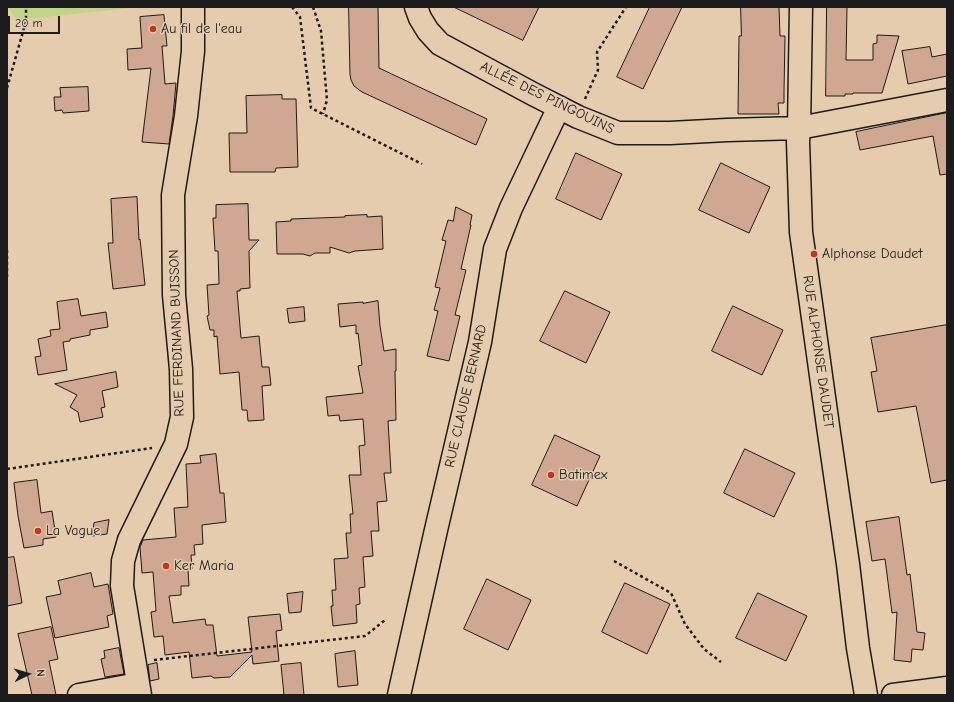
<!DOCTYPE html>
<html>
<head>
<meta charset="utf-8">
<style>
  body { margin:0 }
  #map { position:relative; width:954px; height:702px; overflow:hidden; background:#e5ccad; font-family:"Comic Neue",sans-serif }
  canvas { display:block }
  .frame { position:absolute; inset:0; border:8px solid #1c1c1c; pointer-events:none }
  .north { position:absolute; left:8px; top:654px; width:40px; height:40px; -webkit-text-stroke:3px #e5ccad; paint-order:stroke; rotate:85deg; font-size:11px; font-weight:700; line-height:16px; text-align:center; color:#1c1c1c }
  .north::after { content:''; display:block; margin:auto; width:14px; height:18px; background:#1c1c1c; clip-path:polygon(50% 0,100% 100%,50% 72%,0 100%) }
  .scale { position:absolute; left:8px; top:16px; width:52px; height:18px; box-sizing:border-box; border:2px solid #1c1c1c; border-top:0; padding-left:5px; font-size:12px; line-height:14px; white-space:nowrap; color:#1c1c1c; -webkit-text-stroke:3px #e5ccad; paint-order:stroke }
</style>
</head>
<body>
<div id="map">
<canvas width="954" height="702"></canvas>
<div class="frame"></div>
<div class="north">N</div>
<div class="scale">20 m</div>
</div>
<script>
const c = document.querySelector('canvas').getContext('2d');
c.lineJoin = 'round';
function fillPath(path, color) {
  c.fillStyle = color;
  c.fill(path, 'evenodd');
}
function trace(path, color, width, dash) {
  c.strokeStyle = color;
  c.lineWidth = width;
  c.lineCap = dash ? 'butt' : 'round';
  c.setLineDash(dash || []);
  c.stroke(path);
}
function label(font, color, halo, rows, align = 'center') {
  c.font = font + ' "Comic Neue",sans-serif';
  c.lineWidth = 3;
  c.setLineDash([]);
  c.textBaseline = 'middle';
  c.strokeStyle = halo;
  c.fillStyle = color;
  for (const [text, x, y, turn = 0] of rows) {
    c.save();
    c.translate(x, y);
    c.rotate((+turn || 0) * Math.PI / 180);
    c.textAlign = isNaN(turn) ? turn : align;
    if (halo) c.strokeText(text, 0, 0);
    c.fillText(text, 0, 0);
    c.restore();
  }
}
const green = new Path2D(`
  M8,7H139L17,20Z`);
const building = new Path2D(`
  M349,7H378L379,68L487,119L476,145L362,92L354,86L351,80L350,74Z
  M454,7H539L523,40Z
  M650,7H682L643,89L617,77Z
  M741,7H779L780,36H785L784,92V103H778L779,114H738L739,36H741Z
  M827,7H847L846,60H873V44L877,43V35L899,36L882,93H853V94H845V96H826Z
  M164,15L167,46H162L165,84L176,83L173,116L169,144L142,142L151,68L128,70L127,49L142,48L140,17Z
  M930,47L932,57L947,54V76L908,84L902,51Z
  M88,87L89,111L63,113L62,110L55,111L54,97H61L60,88Z
  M282,95V99H296L298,167L276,168L275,172H230L229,133H247L246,96Z
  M947,113V174L940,175L933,136L860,150L856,132Z
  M576,153L622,174L601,220L556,199Z
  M721,163L770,187L749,233L699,210Z
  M137,197L139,240L140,239L145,285L113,289L108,243H113L111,199Z
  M248,204L249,240H259L249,251L250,288L240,289V291H237L241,338L259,336L262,367H269L271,385L262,386L264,420L248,421L247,410H242L239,372L220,374L217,336L214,337V330H210L207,316L209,315L207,285L219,284L218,251H215L213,218H216V205Z
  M456,207L472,215L470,225H471L461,269L466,270L455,315L460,316L449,361L427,356L438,311L434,310L440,288L435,287L446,241L442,240L448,220L453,221Z
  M367,215V217L382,216L383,249L355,251L349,253L330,247V253H315L310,256L303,254H277L276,222L291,221V219L345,217V216Z
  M565,291L610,312L586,363L540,341Z
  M78,299L81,316L106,312L108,327L90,330V335L70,339V341L63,342L67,370L38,375L35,357L41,356L38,339L51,336L50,330L60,329L57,302Z
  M378,301L380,326L384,351L396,349V371H395L396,420L388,421L391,473H384L387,501L377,502L379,531H371L373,556L363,557L365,587L359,588L360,604L356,605L357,623L333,626L331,606H333L332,590H336L334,559L348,558L346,533H351L350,514H353L349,475H361L359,446L365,445L363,419L340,421L339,415L328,416L326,397L363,393L358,366L362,365L358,333L356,334V325L340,327L338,304L363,302V303Z
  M733,306L783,330L762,375L712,351Z
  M304,307L305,321L289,323L287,309Z
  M947,325V480L931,483L916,406L878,412L871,372L877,371L871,338Z
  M116,372L118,387L102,391L105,407L101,408L103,417L80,422L78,412L70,407L77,395L55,384Z
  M555,435L600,456L577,506L532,485Z
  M745,449L795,473L774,517L724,493Z
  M216,454L220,493H224L226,522L202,525L203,544L194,545L195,555H191L192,569L188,570L189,586H181V595L169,596L173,623L205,619L206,625H213L217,656L252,652L248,617L280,614L282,630L276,631L279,661L253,664L252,655L230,677L214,678L211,676L192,678L189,652L165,655L163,636L154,637L151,612L156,611L153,572L142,573L140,547L143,540L176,537L174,508L188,507L186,464L201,463L200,456Z
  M37,480L41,513L52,511L56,537L43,539V545L24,548L18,516L14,483Z
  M899,517L907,575L910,574L917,632L925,633L923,650L912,649L911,662L894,660L897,612L892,613L885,559L872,561L866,522Z
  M109,520L107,534L92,536L94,523Z
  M14,557L22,603L7,606V558Z
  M91,573L94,587L108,584L113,614L107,616L109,627L55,638L46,597L61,594L58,581Z
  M487,579L531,600L508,650L464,629Z
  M625,583L670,604L647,654L602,632Z
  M303,592L301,612L289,613L287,594Z
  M758,593L807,616L786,661L736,638Z
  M51,627L58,659L49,661L56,695H32L18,634Z
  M119,648L124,674L105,677L101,659L105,658L104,651Z
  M355,651L358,685L338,687L335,654Z
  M157,663L159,679L150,681L148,665Z
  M301,663L304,695H284L281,665Z`);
const path = new Path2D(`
  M292,7L300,17L311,108L422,164
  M313,7L321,31L327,100L323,114
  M7,88L26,21V7
  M585,99L598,70L597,52L626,7
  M7,250V279
  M7,469L152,448
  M614,561L671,593L685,624L704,649L721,662
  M154,660L365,636L385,620`);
const minor = new Path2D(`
  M416,7L420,18L428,31L440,44L533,94L578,117L618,133H670L727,130L799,128L947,100
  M801,7L799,128L798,142L801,232L828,426L848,564L858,648L866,695
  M79,695L138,684
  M140,695L122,586L123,561L129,540L176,444L182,417L181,369L174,295L173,195L186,116L193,51V7
  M399,695L436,530L480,342L495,249L511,208L559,107
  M893,695L947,688`);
const markers = [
  [153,29,4,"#c8321e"],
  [814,254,4,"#c8321e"],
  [551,475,4,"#c8321e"],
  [38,531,4,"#c8321e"],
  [166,566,4,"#c8321e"]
];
const poiNames = [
  ["Au fil de l'eau",161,29],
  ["Alphonse Daudet",822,254],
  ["Batimex",559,475],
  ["La Vague",46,531],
  ["Ker Maria",174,566]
];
const streetNames = [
  ["ALLÉE DES PINGOUINS",547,98,26],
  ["RUE FERDINAND BUISSON",177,333,-92],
  ["RUE ALPHONSE DAUDET",818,352,82],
  ["RUE CLAUDE BERNARD",466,396,-77]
];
fillPath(green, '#c2d488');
fillPath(building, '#d0a790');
trace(building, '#1c1c1c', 1);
trace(minor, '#1c1c1c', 25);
trace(path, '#1c1c1c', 2.5, [3, 3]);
trace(minor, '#e5ccad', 22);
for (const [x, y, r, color] of markers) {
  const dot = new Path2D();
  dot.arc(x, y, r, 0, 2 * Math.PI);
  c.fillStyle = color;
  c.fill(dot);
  trace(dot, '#e5ccad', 1.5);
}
label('14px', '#1c1c1c', '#e5ccad', poiNames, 'left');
label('14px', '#1c1c1c', '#e5ccad', streetNames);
</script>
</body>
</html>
